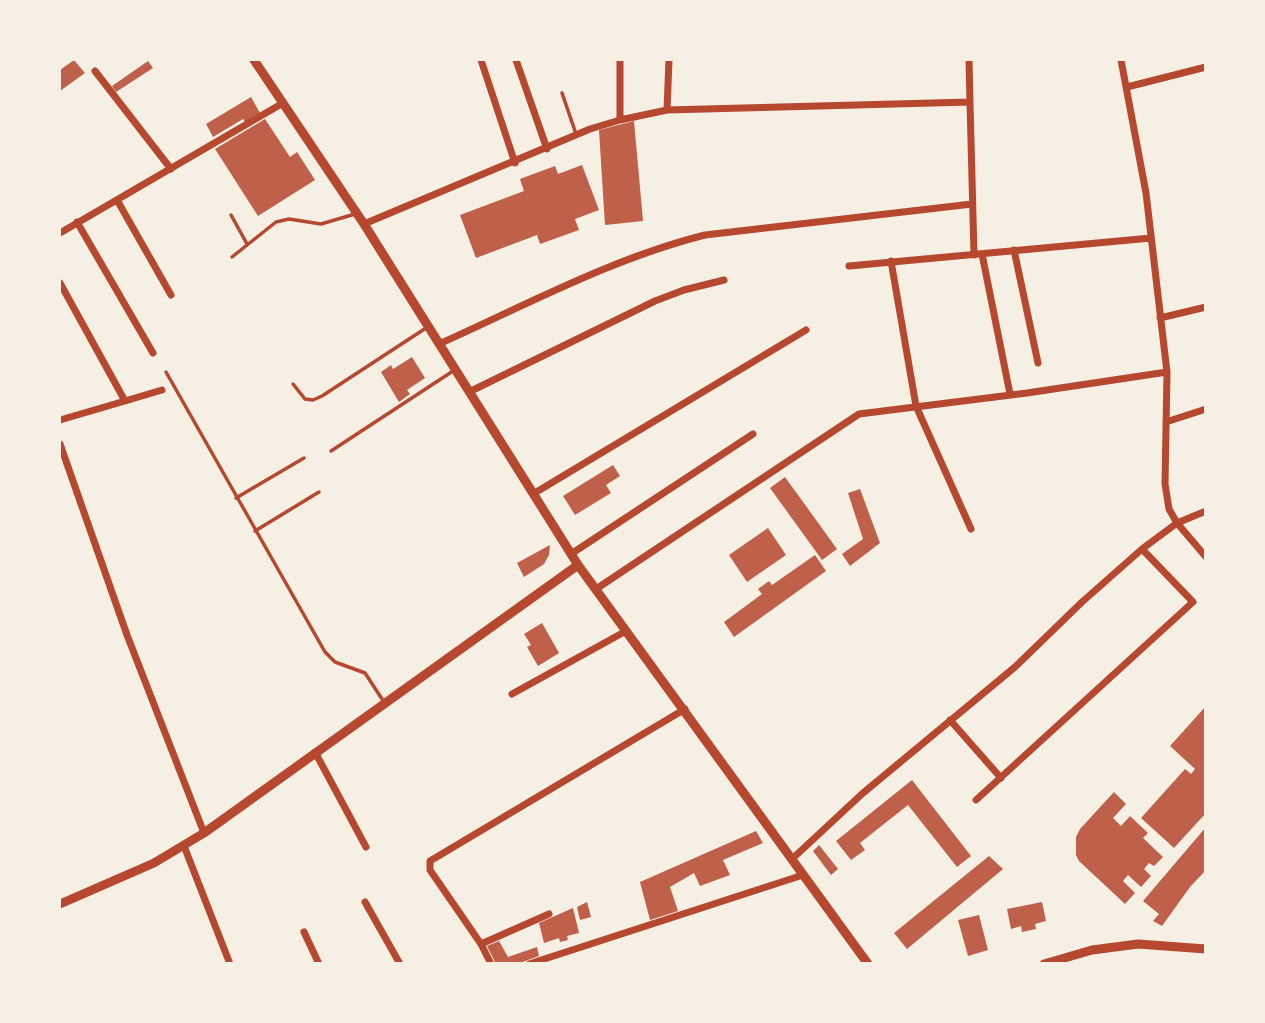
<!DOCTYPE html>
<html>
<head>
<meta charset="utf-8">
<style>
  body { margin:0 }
  #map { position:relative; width:1265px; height:1023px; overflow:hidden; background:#f6efe4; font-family:"Alegreya Sans",sans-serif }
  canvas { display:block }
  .frame { position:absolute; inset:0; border:61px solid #f6efe4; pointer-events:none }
</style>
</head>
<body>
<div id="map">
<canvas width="1265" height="1023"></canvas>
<div class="frame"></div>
</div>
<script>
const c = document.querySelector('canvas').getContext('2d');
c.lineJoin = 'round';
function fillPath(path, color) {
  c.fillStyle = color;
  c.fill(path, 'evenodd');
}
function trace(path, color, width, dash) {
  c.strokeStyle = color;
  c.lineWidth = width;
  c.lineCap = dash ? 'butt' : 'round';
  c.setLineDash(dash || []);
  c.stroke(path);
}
const building = new Path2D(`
  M74,60L85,73L60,91V70Z
  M148,61L153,68L116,92L112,86Z
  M251,97L260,113L245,122L243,119L213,137L206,124Z
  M265,119L290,157L297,152L315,180L258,216L215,149Z
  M634,121L643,221L605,225L599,130Z
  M582,165L599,210L575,219L579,230L540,244L537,235L476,258L460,215L524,191L520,179L555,166L558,174Z
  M412,357L425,378L407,390L410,394L399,402L381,372L391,365L393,369Z
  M613,465L620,476L606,485L611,493L575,515L563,496Z
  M785,477L837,549L822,560L770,488Z
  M860,489L880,543L850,566L842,554L863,539L848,493Z
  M768,528L786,555L747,582L729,555Z
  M550,545L549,555L544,564L524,577L517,563Z
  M815,555L826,571L734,637L724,622L762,594L758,589L769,581L772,585Z
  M542,623L559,653L538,666L527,647L531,645L524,634Z
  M1206,706V813L1174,848L1141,818L1185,769L1191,774L1195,769L1170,746Z
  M912,780L971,856L957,867L908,805L860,843L865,850L851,860L836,841Z
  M1114,792L1126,804L1113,818L1121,826L1130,816L1148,833L1143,838L1163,857L1154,866L1149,863L1144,869L1151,876L1141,887L1128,875L1123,881L1135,893L1125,904L1079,861L1076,855V837L1080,829Z
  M1206,827V870L1190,887L1162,926L1153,921L1159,914L1143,901Z
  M756,831L763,843L723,860L730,875L700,886L694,873L670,887L678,911L650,920L640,882Z
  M819,845L838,869L831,875L813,851Z
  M989,856L1003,869L907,949L894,933Z
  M587,902L591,917L580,920L577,907Z
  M1042,902L1046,921L1035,924L1036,929L1022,932L1021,926L1011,929L1007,909Z
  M573,908L579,933L567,936L568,940L560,942L559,938L544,943L539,923Z
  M979,915L988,950L968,956L958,920Z
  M499,941L508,957L537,947L539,956L517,964H496L487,946Z`);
const service = new Path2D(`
  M562,93L576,134
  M231,215L247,244
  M232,257L276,222L289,219L321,224L355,214
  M166,372L325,652L335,662L365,673L384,702
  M293,384L305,399L313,400L322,396L426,328
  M331,451L453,371
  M236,498L304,458
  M255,531L319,492`);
const minor = new Path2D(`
  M481,60L515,163
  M516,60L547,149
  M620,60V120
  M969,60L970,102
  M1121,60L1146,193L1167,372L1165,484L1169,509L1177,523L1206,557
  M95,71L171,169
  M1127,87L1206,67
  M667,110L669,60
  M117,200L171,295
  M77,222L153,353
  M364,224L590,129L620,120L667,110L970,102L974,255
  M60,233L283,103
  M1014,250L1038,363
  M982,254L1010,394
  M891,261L916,406L971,529
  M849,266L1151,238
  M60,283L125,401L60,420
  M1160,318L1206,307
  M439,344C526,305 613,258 705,235L972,204
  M469,392L655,301L684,290L724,280
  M125,401L162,390
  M1166,422L1206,409
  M60,444L127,635L204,833
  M533,494L806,330
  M571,554L753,434
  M596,589L859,414L1027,393L1167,372
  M512,694L626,631
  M950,720L1001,778
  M315,752L366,847
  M976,800L1193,602L1142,549
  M184,846L230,964
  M792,859L863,793L1015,667L1082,602L1142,549L1177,523L1206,511
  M365,902L400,964
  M304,932L319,964
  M481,944L549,914
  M491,964L481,944L430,870V861L685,709
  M529,964L803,875`);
const tertiary = new Path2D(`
  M254,60L364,224L578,565L868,964
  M60,904L154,863L204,833L578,565
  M1044,964L1092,950L1138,944L1206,949`);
fillPath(building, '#bf614a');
trace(service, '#b5482f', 3.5);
trace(minor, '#b5482f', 7);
trace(tertiary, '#b5482f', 9);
</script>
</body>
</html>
